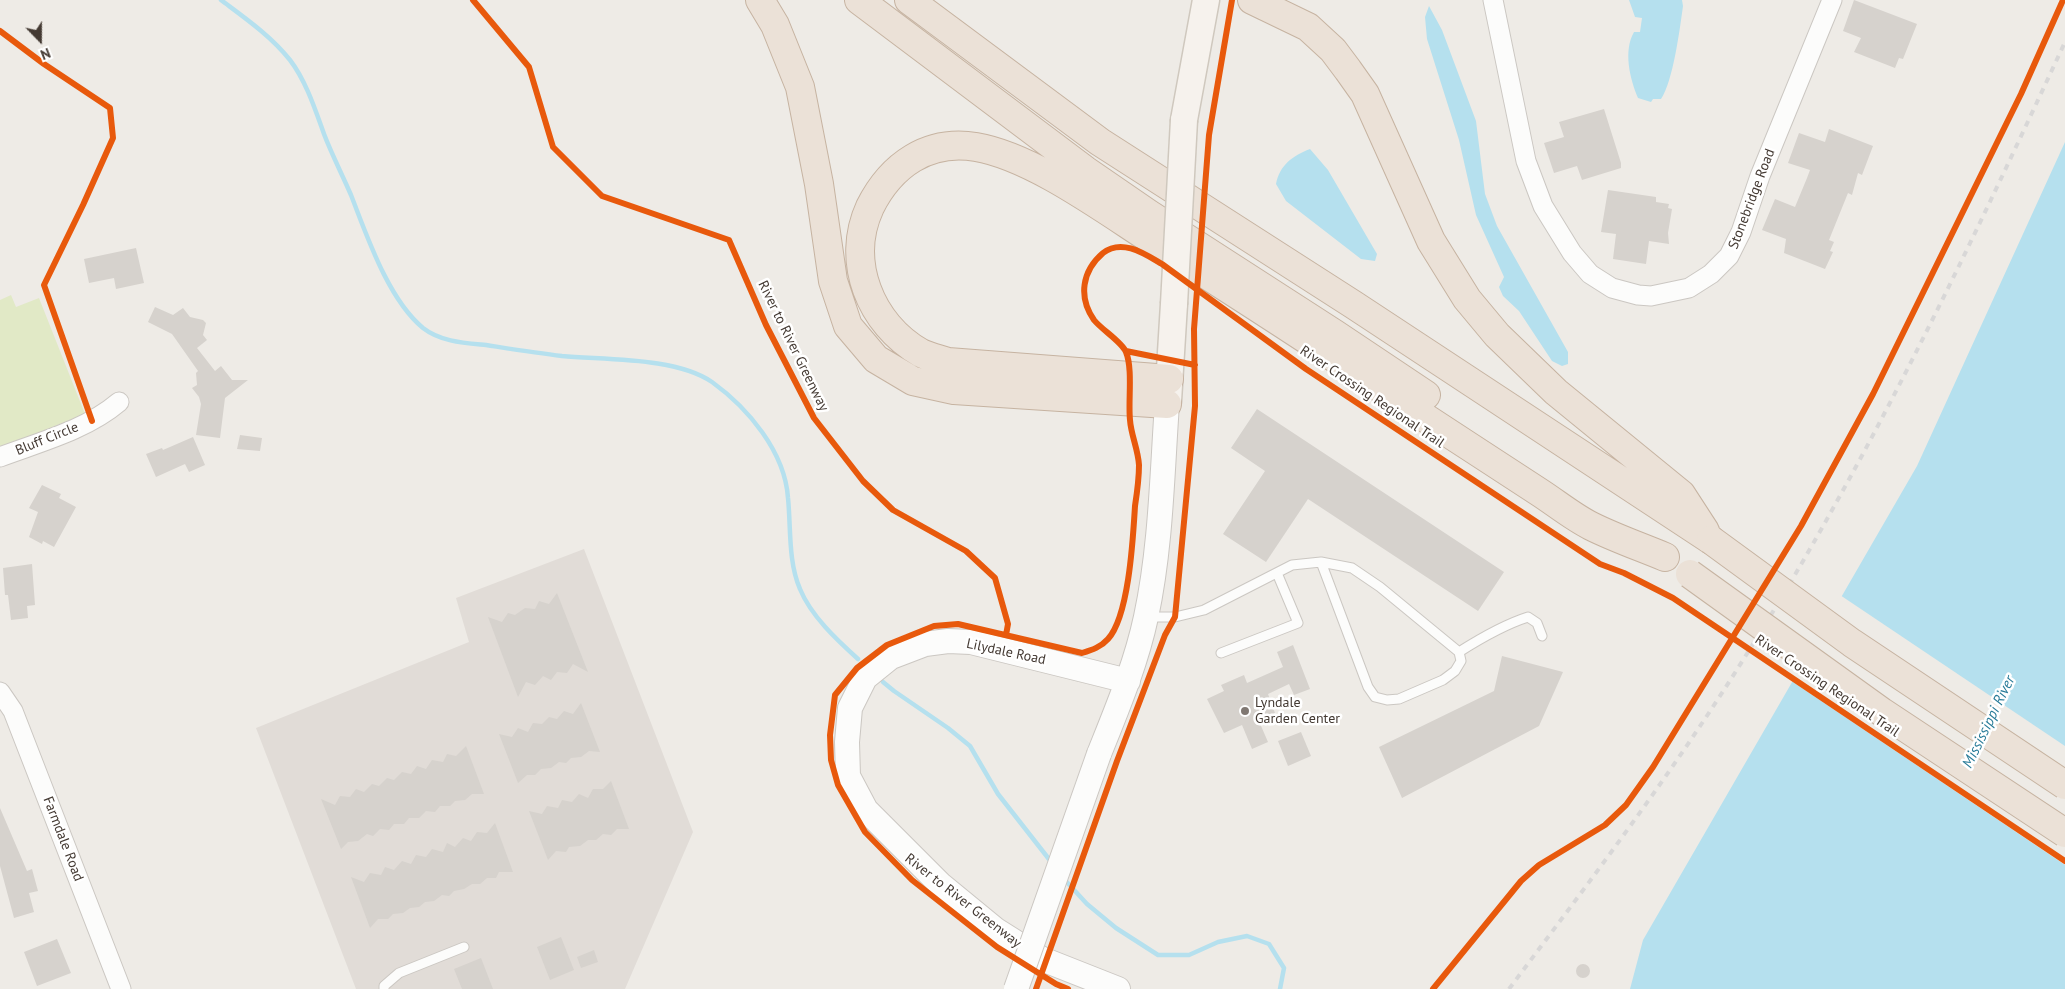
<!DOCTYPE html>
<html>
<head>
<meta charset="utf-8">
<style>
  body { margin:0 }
  #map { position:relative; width:2065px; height:989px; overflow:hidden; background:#eeebe6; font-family:"PT Sans",sans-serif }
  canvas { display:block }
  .north { position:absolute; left:15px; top:15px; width:50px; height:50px; -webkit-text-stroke:4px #fff; paint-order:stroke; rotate:158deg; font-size:14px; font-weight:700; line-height:20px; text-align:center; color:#443a33 }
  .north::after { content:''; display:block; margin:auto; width:18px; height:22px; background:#443a33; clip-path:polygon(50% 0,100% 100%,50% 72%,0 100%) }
</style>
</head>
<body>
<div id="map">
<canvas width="2065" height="989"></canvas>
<div class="north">N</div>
</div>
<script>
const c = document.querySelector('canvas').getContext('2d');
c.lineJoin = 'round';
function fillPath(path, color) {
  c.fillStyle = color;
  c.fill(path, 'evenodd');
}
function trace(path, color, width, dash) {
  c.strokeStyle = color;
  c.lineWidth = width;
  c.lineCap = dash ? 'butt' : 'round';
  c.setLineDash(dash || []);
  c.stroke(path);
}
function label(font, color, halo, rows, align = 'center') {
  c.font = font + ' "PT Sans",sans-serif';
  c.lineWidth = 5;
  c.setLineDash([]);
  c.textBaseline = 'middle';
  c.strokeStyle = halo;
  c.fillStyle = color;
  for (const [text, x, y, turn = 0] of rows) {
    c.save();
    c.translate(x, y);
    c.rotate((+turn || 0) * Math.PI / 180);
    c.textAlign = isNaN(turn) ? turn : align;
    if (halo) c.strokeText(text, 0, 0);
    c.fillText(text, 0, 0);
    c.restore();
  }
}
const industrial = new Path2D(`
  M584,549L693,832L625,989H356L256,728L469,642L456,598Z`);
const green = new Path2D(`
  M11,295L16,307L39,298L85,414L0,448V300Z`);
const water = new Path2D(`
  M1629,0H1682L1683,6C1680,28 1673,82 1661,99H1653L1651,102L1638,98C1630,79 1623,51 1634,32H1640L1642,18L1635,17Z
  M1429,6L1442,30L1476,121L1485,194L1497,226L1568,352V364L1562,366L1552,361L1519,311L1503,296L1499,287L1504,277L1476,215L1459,140L1427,39L1425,17Z
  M2065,142V989H1630L1643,940L1917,466Z
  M1310,149L1328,170L1377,254L1375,261L1361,259L1286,201L1276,184C1280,165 1292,156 1310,149Z`);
const pier = new Path2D(`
  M1840,595L2065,746V865L1790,680Z`);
const stream = new Path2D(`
  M221,0C245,18 271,36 290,60C306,81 315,109 324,134C332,155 342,174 351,195C367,236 388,299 423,328C441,342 465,343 486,345C512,349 537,353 562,356C605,360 676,357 712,382C748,408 785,452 788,498C791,527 788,562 800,589C811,616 837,640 858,659
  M883,682L894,691L948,728L970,746L998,794L1052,863
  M1064,879L1087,904L1116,928L1158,955H1189L1218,942L1247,936L1269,944L1284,968L1280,989`);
const building = new Path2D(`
  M1854,0L1917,24L1903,59L1899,58L1895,68L1854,52L1861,38L1843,31Z
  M1604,109L1621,163V168L1582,180L1577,166L1554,173L1544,143L1564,137L1559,122Z
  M1829,129L1873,146L1862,175L1858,173L1852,195L1848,193L1829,240L1834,242L1830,251L1833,252L1825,269L1784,253L1786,239L1762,230L1775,199L1795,207L1807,178L1810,170L1788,163L1799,133L1825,142Z
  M1608,190L1656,197V202L1669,204L1668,208L1672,209L1668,233L1669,244L1649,241L1646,264L1613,259L1616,234L1601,232Z
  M136,248L144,283L116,289L114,278L89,283L84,259Z
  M155,307L173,315L183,308L190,317L203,320L206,323L203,335L207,340L197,348L215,371L221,366L232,380H248L225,398L220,438L196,435L201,404L199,397L192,388L197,385L196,373L198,371L172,334L148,322Z
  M1257,409L1504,572L1478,611L1308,499L1266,562L1223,534L1265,471L1231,448Z
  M240,435L262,438L260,451L237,449Z
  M193,437L205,465L189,472L185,464L156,477L146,454L162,448L163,450Z
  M42,485L61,494L59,498L76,507L54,547L43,541L42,544L29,537L38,512L29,508Z
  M32,564L35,605L27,606L28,618L11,620L8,595H5L3,568Z
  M557,593L588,672L573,664L567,673L557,672L551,680L543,676L535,685L526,682L518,697L488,617L502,622L508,613L515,615L525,608L535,609L539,601L549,604Z
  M1293,645L1310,689L1294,695L1289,684L1268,694L1275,713L1258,719L1268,742L1252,749L1242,725L1224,733L1207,699L1224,691L1221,685L1244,675L1247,683L1283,667L1277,652Z
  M1502,656L1563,672L1539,726L1402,798L1379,747L1494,691Z
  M581,703L600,752L589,751L581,757L571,758L566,763L559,762L551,768L541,769L535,775H527L518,783L499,734L512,737L518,728L528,732L533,723L542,724L549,717L557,719L564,711L573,714Z
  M1301,732L1311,756L1288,766L1278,741Z
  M466,746L484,794H472L465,800L455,801L450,806H440L435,812L426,811L419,818H409L404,824H394L389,830L380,829L373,836L367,834L358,841L348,842L341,849L321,799L335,805L340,796L350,797L356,789L364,792L372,784L379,786L387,778L394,780L402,772L411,774L417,766L426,769L432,760L443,762L447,754L456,756Z
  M611,781L629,829H617L611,835L603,834L596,840H588L580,846L569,847L566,852L556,851L548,860L529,811L542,814L547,806L558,808L562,800L572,802L579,794L588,798L593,789H603Z
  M0,808L27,871L32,869L38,891L29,893L34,912L14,918L0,866Z
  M495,823L513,872H499L496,878H487L480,884H472L464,889L454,891L449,896L442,895L434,901L425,902L419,907L410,908L403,913L393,914L388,919H378L370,928L351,877L364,882L370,873L381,875L385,867L394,870L402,861L411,864L416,855L426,857L432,849L443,852L447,843L455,847L463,838L471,841L477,832L487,833Z
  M561,937L574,970L550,980L537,947Z
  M57,939L71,973L37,986L24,952Z
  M594,950L598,962L581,968L577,957Z
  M481,958L493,989H462L454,969Z
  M1576 971a7 7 0 1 1 14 0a7 7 0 1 1-14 0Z`);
const service = new Path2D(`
  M1146,617H1175L1204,610L1292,565L1321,562L1352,568L1380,587L1459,652L1461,661L1455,671L1443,680L1399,699L1387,700L1375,697L1368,687L1321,562
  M1459,652C1481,638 1503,625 1528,617L1537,623L1542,636
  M1221,653L1298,623L1277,573
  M384,989V986L399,973L464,947`);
const minor = new Path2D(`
  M1493,0L1526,161L1543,206L1572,253L1590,274L1612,288L1638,295L1651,296L1689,288L1711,274L1729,256L1741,232L1760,176L1832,0
  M0,457C40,442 86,430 119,402
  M0,692L13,711L121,989`);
const tertiary = new Path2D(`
  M1099,754C1117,709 1136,664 1146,617C1161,547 1162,475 1167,404
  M1118,989L1042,959L996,930L940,884L866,810L848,776L847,742L850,708L865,678L891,657L925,644L948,641L971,642L1128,681`);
const secondary = new Path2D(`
  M1184,120L1206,0
  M1168,401L1174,304`);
const motorway = new Path2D(`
  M760,0L775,25L800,87L819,184L833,281L848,326L876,359L913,381L954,390L1167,404
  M859,0L1085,170L1149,214L1335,334L1426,395
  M909,0L1100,142L1354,305L1711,540
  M1252,0L1308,27L1333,50L1348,70L1365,94L1431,241L1467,299L1497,335L1556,392L1681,494L1705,531
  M1169,379L948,362C939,359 929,357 921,353C870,324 845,261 870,207C891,165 928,139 976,147C1035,157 1110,214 1161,246C1250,302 1337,359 1424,417C1462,442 1501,467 1539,492C1556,503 1573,517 1591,526C1615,538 1641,547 1665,557`);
const rail = new Path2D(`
  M1509,989C1590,881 1671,775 1743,660C1867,464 1967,253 2065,42`);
const tertiaryBridge = new Path2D(`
  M1016,989L1099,754`);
const secondaryBridge = new Path2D(`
  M1174,304L1184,120`);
const motorwayBridge = new Path2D(`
  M1711,540L1852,643L2065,785
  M1690,574L1882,712L2065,833`);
const cycleway = new Path2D(`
  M473,0L529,67L553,147L602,196L729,240L766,325L814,418L863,481L893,510L966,551L995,578L1008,624L1006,635
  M0,31L44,64L110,108L113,138L83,205L44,285L92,421
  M1126,351L1195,365
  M1036,989L1117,761L1165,635L1175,617L1195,406L1194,329L1209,135L1232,0
  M1068,989L1056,984L997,947L912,880L865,832L838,785L831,760L830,735L835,695L857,668L887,645L934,626L958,624L1082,653C1092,650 1101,647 1108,639C1129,616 1133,538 1135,506C1137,493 1139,478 1139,465C1138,449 1131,435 1130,420C1128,401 1133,369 1126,352C1122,342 1102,330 1094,320C1078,297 1082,271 1103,253C1122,238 1145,254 1162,264L1306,369L1600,564L1624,573L1673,598L2065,861
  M1433,989L1521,881L1539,865L1605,825L1626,805L1653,767L1801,526L1873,394L2021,94L2063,0`);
const markers = [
  [1245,711,5,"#807872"]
];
const streetNames = [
  ["Stonebridge Road",1752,199,-69],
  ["River to River Greenway",793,346,64],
  ["River Crossing Regional Trail",1372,397,34],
  ["Bluff Circle",47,439,-22],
  ["Lilydale Road",1006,652,12],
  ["River Crossing Regional Trail",1827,686,34],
  ["Farmdale Road",63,839,69],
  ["River to River Greenway",963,901,38]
];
const poiNames = [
  ["Lyndale",1255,703],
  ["Garden Center",1255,719]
];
const waterNames = [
  ["Mississippi River",1989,722,-64]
];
fillPath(industrial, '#e1dcd7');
fillPath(green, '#e1e9c6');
fillPath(water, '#b5e0ee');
fillPath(pier, '#eeebe6');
trace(stream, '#b5e0ee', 4.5);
fillPath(building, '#d6d2cd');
trace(service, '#cbc7c2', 11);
trace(minor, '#cbc7c2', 21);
trace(tertiary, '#cbc7c2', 26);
trace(secondary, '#cfc8be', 29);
trace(motorway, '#c6b3a1', 30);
trace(service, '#fcfcfb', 9);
trace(minor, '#fcfcfb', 19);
trace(tertiary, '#fcfcfb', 24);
trace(secondary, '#f6f2ed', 26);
trace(motorway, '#ebe1d7', 28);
trace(rail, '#d8d7d7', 4, [6, 6]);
trace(tertiaryBridge, '#cbc7c2', 26, []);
trace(secondaryBridge, '#cfc8be', 29, []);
trace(motorwayBridge, '#c6b3a1', 30, []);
trace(tertiaryBridge, '#fcfcfb', 24);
trace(secondaryBridge, '#f6f2ed', 26);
trace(motorwayBridge, '#ebe1d7', 28);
trace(cycleway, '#e8590c', 6);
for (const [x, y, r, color] of markers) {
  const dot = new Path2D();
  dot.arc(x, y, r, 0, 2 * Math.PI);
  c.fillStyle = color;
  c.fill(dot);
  trace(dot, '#fff', 2);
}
label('14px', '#443a33', '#fff', streetNames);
label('14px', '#443a33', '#fff', poiNames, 'left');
label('italic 15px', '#287b98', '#fff', waterNames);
</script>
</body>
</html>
